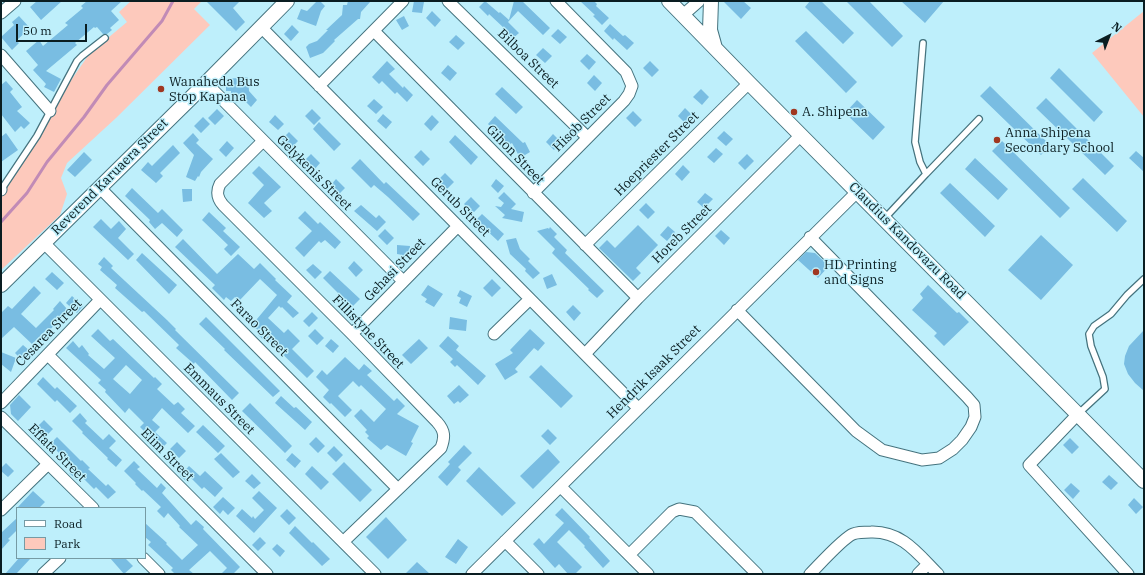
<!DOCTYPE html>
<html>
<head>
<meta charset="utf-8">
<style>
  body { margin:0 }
  #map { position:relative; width:1145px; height:575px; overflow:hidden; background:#beeffb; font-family:"IBM Plex Serif",serif }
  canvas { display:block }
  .frame { position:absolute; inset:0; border:2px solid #0a1d21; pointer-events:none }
  .legend { position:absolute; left:16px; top:507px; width:130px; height:52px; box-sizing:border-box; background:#beeffb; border:1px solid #769ba4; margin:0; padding:5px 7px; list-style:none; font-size:12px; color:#0a1d21 }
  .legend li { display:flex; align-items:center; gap:8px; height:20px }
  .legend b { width:20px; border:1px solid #769ba4 }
  .north { position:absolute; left:1089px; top:16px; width:40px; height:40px; -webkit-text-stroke:3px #beeffb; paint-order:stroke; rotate:42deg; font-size:11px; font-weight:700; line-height:16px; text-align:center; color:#0a1d21 }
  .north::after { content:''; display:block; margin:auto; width:14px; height:18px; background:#0a1d21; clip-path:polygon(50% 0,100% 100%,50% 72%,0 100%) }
  .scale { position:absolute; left:16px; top:24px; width:71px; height:18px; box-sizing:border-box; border:2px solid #0a1d21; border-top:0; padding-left:5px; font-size:12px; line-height:14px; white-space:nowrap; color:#0a1d21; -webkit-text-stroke:3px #beeffb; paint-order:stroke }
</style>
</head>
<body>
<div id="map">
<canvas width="1145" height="575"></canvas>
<div class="frame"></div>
<ul class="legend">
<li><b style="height:5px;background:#fff"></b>Road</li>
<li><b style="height:11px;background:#fdc9bc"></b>Park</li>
</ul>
<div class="north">N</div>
<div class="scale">50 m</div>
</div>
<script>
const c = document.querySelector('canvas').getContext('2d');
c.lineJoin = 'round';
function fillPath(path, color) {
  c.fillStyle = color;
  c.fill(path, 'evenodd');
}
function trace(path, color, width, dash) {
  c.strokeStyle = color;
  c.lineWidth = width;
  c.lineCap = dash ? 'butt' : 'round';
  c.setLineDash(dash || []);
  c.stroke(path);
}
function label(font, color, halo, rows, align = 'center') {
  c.font = font + ' "IBM Plex Serif",serif';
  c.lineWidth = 3;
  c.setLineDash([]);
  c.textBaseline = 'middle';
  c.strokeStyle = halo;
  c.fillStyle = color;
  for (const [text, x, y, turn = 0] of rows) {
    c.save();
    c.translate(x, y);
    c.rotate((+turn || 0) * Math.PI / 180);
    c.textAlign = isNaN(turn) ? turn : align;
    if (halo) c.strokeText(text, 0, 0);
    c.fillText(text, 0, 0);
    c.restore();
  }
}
const green = new Path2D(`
  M131,1H202L194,9L210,25L116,118L67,163L61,178L67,194L60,215L1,270V192L49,112L90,53L127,22L119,12Z
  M1144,11V117L1092,53Z`);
const stream = new Path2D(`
  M1,222L27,193L47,162L84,117L107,85L162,21L173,1`);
const building = new Path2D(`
  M37,1H62L41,20L30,7Z
  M87,1H122L111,11L119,20L110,28L112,30L107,34H103L97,27L95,28L94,27L75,43L77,45L46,71L61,79L54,92L44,87L46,84L33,70L38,65L26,51L39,40L43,46L68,25L65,23L83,8L81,6Z
  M206,1H240L233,8L245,22L236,31Z
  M317,1H320L325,6L321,11L316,26L297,19L301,9L307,11Z
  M348,1H371L361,12L360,19H358L334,40L335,41L323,53L310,58L306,47L309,44L317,41L328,30H326L342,15L343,5H347Z
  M414,1L424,2L422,13L412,12Z
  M485,1L499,13L500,12L509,20L514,1H522L550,28L543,35L518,11L508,22L519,33L512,39L503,31L505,29L489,14L488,16L479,7Z
  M580,1H594L597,4L596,6L609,18L602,25L593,16L595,15Z
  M723,1H743L751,8L741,19Z
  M810,1H821L854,33L843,44L805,7Z
  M846,1H869L903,36L892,47Z
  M901,1H944L925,23Z
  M432,11L441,20L435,27L426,18Z
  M19,16L30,28L16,41L19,43L12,50L1,37L14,25L12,22Z
  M404,16L409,26L402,30L396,20Z
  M610,24L623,36L625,35L634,43L627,50L614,38L613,40L604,31Z
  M292,25L299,32L291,41L284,34Z
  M558,29L567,37L560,44L551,36Z
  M806,31L857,82L846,93L795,41Z
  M456,35L465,43L458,50L449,42Z
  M543,48L552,56L545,63L536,55Z
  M587,54L596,62L589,70L580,61Z
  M387,61L395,69L389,74L403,88L404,86L413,95L407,102L397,92L395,94L382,81L379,84L372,77Z
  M650,61L659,70L652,77L643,68Z
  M448,65L457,73L450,81L441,73Z
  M1059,68L1103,112L1094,122L1050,78Z
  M594,75L602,83L595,91L587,83Z
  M248,77L249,91L257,100L251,107L241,97L236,103L231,98V91H226V79Z
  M6,81L13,89L10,92L22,107L17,111L30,123L24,129L21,126L15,132L1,114V85Z
  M990,86L1050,145L1041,155L980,96Z
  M502,87L523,107L516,114L495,94Z
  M701,89L709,97L702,105L693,97Z
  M1046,98L1114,166L1105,175L1036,108Z
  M374,99L383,107L376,114L367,106Z
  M857,100L885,127L873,140L845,113Z
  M685,108L693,116L686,124L678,116Z
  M217,109L224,116L215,125L208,118Z
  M312,109L321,118L314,125L305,116Z
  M633,111L642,120L635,127L626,118Z
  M383,114L392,122L386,129L377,121Z
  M275,115L284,124L278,130L269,122Z
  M432,115L439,122L431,131L424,124Z
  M495,116L523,143L525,142L530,152L520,158L512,143L509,145L488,124Z
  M203,117L210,124L201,133L194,126Z
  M319,122L341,144L334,151L313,129Z
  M724,131L733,139L726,146L717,138Z
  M289,132L298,141L291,148L282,139Z
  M6,133L18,150L1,162V137Z
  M193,133L199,140L196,143L213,159L201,172L199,177L198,176L195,181L186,177L194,155L183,143Z
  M553,134L561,142L554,150L546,142Z
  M455,135L478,157L471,165L449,142Z
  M227,141L234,148L226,157L219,150Z
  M1002,141L1070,208L1060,218L992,151Z
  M173,145L180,153L160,173L163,176L156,183L141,170L148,162L152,166Z
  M716,148L723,154L714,163L707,157Z
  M421,150L430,159L423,166L414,157Z
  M1136,151L1144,158V172L1129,158Z
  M84,152L92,160L75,177L67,170Z
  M311,154L320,163L314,170L304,161Z
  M747,154L754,161L745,170L738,163Z
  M975,158L1008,189L998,200L965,169Z
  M360,159L384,184L386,182L420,214L413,221L388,197L374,185L371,188L351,168Z
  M683,165L690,172L682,181L675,174Z
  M259,166L281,187L264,203L272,211L264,218L248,203L264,185L252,173Z
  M445,173L454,182L447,189L438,180Z
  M1083,178L1127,221L1117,232L1072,189Z
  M336,179L345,188L339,194L330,186Z
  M496,179L504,186L498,193L491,186Z
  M950,183L995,226L985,237L940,193Z
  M132,188L158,213L162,209L183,230L177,237L162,223L155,229L149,222L150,220L125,196Z
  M182,189H192V201L183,202Z
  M504,192L516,204L511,209L524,212L522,222L502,218L505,215L495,206L501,207L504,203L498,198Z
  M705,193L713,199L704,208L697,202Z
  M471,197L480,206L474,212L471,211L464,204Z
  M646,203L655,212L648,219L639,210Z
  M361,205L376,218L379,215L386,222L377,231L354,211Z
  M305,211L318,224L320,222L341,242L335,249L325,240L321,243L319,241L304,257L295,248L312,231L298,218Z
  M209,212L226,228L223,231L240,247L231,256L224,249L228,245L202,220Z
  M482,214L504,234L498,241L484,228L483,229L475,221Z
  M101,219L111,229L119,221L126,229L118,238L134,254L128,260L93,227Z
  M638,225L658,245L636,268L641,273L633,281L599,248L607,240L615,248Z
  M668,226L675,232L667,241L660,235Z
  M550,227L557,234L554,237L567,250L565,253L604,291L597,298L588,290L589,289L561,262L552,253L555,249L537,231L548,228L549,229Z
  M385,229L394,238L387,245L378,236Z
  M721,230L730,238L724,245L715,236Z
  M1041,235L1073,265L1041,300L1008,270Z
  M516,238L520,249L530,259L528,261L540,273L533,279L525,271L526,269L510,254L506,240Z
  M183,239L217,274L238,254L254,269L260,263L276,279L275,280L292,296L287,302L299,313L293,318L282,307L281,308L279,306L268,318L284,333L288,329L300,341L292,349L314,371L307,378L267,339L265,341L258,335L260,332L252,325L277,295L260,279L239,301L235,297L231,301L226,297L224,300L212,288L215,285L175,247Z
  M397,245L410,246L409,256L397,254Z
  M806,252L815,253L829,266L818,278L798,260Z
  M142,253L177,285L169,294L136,260Z
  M104,257L113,266L111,268L167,320L176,329L175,330L239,393L232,400L195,362L194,364L176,348L179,345L144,311L142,312L115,288L117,285L100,270L102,267L98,264Z
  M354,261L363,270L356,277L348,268Z
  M313,264L322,272L315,279L306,270Z
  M330,271L360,299L352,307L323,278Z
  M52,272L64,283L57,290L45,279Z
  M552,274L557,285L547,289L543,278Z
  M492,279L501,288L492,297L483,288Z
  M428,285L443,294L434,307L425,302L427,299L421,295Z
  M928,285L957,313L959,312L969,322L944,346L934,336L937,333L912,310L923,298L920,294Z
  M34,286L41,293L21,314L36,328L54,310L53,309L60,301L67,309L55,322L56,323L49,331L47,329L32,344L14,327L1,339V313L8,306L12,309Z
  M460,290L472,296L467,307L459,303L461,298L457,296Z
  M72,296L83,306L77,313L66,303Z
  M573,305L581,313L574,321L566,312Z
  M312,312L318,318L309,327L303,321Z
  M206,317L280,391L273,397L224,350L225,349L199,324Z
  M450,317L467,320L466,331L449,329Z
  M98,329L110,341L113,339L154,378L155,377L162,384L157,389L174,405L178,402L185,409L181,413L195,426L188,433L162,408L152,420L160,427L155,432L167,443L160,450L153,444L155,442L140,427L144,423L129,408L125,413L105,392L106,390L98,383L101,380L66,348L73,341L79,348L82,345L89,354L88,355L104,369L115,358L91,336ZM126,365L142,380L130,394L113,379Z
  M315,329L324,338L317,345L308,336Z
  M530,329L545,343L538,351L534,348L515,369L518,372L505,380L495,364L513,353L510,350Z
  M1144,330V391L1135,383L1128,374L1124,364L1125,356L1129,346Z
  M448,336L459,346L456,350L486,376L478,385L457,365L455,367L450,362L453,359L439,346Z
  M331,339L339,346L333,353L325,346Z
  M419,339L428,348L411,364L402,355Z
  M23,345L30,351L22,360L15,353Z
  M1,352L16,358L11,372L1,364Z
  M345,357L359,370L364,364L372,371L367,375L394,401L397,398L405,406L397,414L419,426L411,442L413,443L406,456L387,445L381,450L367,438L369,436L365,432L367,430L354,416L361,409L374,422L386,409L361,385L359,387L353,381L338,396L352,410L345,417L331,403L330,404L323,397L329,390L316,377L322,370L327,375Z
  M541,365L573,396L561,408L529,377Z
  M43,377L55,389L57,387L77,406L70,413L57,400L55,402L37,384Z
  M459,385L469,395L460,403L458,401L454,404L447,396Z
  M19,395L31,407L18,421L11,414L10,405Z
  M281,396L294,408L296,407L312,422L305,430L275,403Z
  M250,403L292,446L285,453L242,411Z
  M80,413L87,421L85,423L103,440L109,434L116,441L109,448L122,460L116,467L107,459L108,458L82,433L83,432L72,421Z
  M44,420L53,429L46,436L37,427Z
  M203,425L225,446L218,453L196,432Z
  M548,429L557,438L550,445L541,436Z
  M57,437L81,461L82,460L90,468L88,469L106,486L108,484L116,492L108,499L96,487L94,489L81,476L77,480L69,473L74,468L50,444Z
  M316,437L325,446L318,453L309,444Z
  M1070,438L1079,447L1072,454L1063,445Z
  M177,442L186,451L179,458L170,449Z
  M464,445L472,453L458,467L461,470L447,486L438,477L450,464L448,462Z
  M334,446L343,455L336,462L327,453Z
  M548,449L560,462L533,489L520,476Z
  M221,453L240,472L233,478L214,459Z
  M292,453L301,461L295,468L286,460Z
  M134,461L140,467L137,469L157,488L161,483L166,488L162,493L191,525L196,520L204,527L203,529L240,567L233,574H221L227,568L210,551L189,570L194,574H175L171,570L173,568L148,545L151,542L145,537V523L167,543L166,544L182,560L198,545L179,527L180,526L168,513L164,518L157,511L161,507L143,490L142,491L135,484L136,483L124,471Z
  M344,462L372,490L360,502L332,474Z
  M6,463L14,471L8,477L1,471V468Z
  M189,466L200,476L205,471L223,488L215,497L204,487L202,489L190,477L186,481L180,476Z
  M312,466L329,482L321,490L305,474Z
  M479,467L516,503L502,516L466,481Z
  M252,474L261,483L254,489L245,481Z
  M1109,475L1118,483L1111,490L1102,482Z
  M1071,483L1080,491L1073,499L1064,490Z
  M33,491L45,502L39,508H17Z
  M259,491L277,508L254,533L236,516L242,509L252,518L253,516L255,519L264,510L252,498Z
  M223,497L235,508L228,515L223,510L220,514L213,507Z
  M1134,498L1143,507L1136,514L1128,505Z
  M562,508L590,537L589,538L610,561L603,568L584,547L585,546L569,530L557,542L582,567L575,574H568L559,564L555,568L533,544L539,538L544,544L564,523L555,515Z
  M287,509L296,518L289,525L280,516Z
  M386,517L407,540L388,559L366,537Z
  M17,518V530L8,539L10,540L1,550V531L2,532Z
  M295,526L312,543L313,542L330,559L322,566L289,533Z
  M260,537L266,543L258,551L252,545Z
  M458,539L468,547L456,564L445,557Z
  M277,544L285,551L280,557L272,549Z
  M19,558H31L16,574H5Z
  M110,558H125L133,566L124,574Z
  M417,562L430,574H405Z`);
const service = new Path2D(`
  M926,174L979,119
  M1,190L37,136L77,61L82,56L105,38
  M885,218L926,174L920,162L915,142L923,43
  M1078,414L1105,389L1103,377L1091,346L1089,334L1094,326L1111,314L1127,295L1144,279`);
const minor = new Path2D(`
  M448,1L587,137
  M1,13L15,1
  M683,15L699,1
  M261,27L638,408
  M374,31L638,298
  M1,55L50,111
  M206,83L403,281
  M319,86L403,1
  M263,141L220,184C216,192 217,198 223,205L352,334L437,422C445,431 445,437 441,448L343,542
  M100,188L398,489
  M1,189V190
  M533,193L624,101L629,94L632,86L626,72L556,1
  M44,243L375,574
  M585,245L749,83
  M737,310L856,431L882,450L922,460L939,458L953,449L962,440L971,427L975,417L974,405L967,397L810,237
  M352,334L458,226
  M494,334L530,299
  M585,354L638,298L801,135
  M48,355L267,574
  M1,403L100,300
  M1077,415L1029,465L1128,574
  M1,417L93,508
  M561,487L648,574
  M1,510L48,464
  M505,541L538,574
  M629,555L672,512L679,509L695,512L757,574
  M143,558L159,574
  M43,574L60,558
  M472,574L858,191
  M810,574C819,565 843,538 853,534C858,532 865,532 871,532C902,531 918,554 938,574
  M918,574L928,564`);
const tertiary = new Path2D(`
  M669,1L749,83L1144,481
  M711,1L710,30L715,48
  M1,285L206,83L287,1`);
const markers = [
  [161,89,4,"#a03721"],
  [794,112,4,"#a03721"],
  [997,140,4,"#a03721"],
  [816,272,4,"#a03721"]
];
const streetNames = [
  ["Bilboa Street",528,59,44],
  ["Hisob Street",582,123,-45],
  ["Hoepriester Street",657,154,-45],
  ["Gihon Street",515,155,46],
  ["Gelykenis Street",314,173,45],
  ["Reverend Karuaera Street",110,177,-45],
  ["Gerub Street",460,207,45],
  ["Horeb Street",682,234,-45],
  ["Claudius Kandovazu Road",907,241,45],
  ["Gehasi Street",395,270,-46],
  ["Farao Street",259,328,45],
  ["Fillistyne Street",368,332,46],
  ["Cesarea Street",49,333,-46],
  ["Hendrik Isaak Street",654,372,-45],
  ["Emmaus Street",219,399,45],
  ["Effata Street",57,453,45],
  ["Elim Street",167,455,45]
];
const poiNames = [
  ["Wanaheda Bus",169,82],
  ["Stop Kapana",169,97],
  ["A. Shipena",802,112],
  ["Anna Shipena",1005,133],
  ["Secondary School",1005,148],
  ["HD Printing",824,265],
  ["and Signs",824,280]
];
fillPath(green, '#fdc9bc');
trace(stream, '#c18bb6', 3);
fillPath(building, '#79bde2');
trace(service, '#45737e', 8);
trace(minor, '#45737e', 13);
trace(tertiary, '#45737e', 16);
trace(service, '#fff', 5.5);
trace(minor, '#fff', 11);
trace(tertiary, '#fff', 14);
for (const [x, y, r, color] of markers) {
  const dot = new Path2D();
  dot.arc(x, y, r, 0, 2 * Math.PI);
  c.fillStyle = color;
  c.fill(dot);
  trace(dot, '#beeffb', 1.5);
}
label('13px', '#0a1d21', '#beeffb', streetNames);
label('13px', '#0a1d21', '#beeffb', poiNames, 'left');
</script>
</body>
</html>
